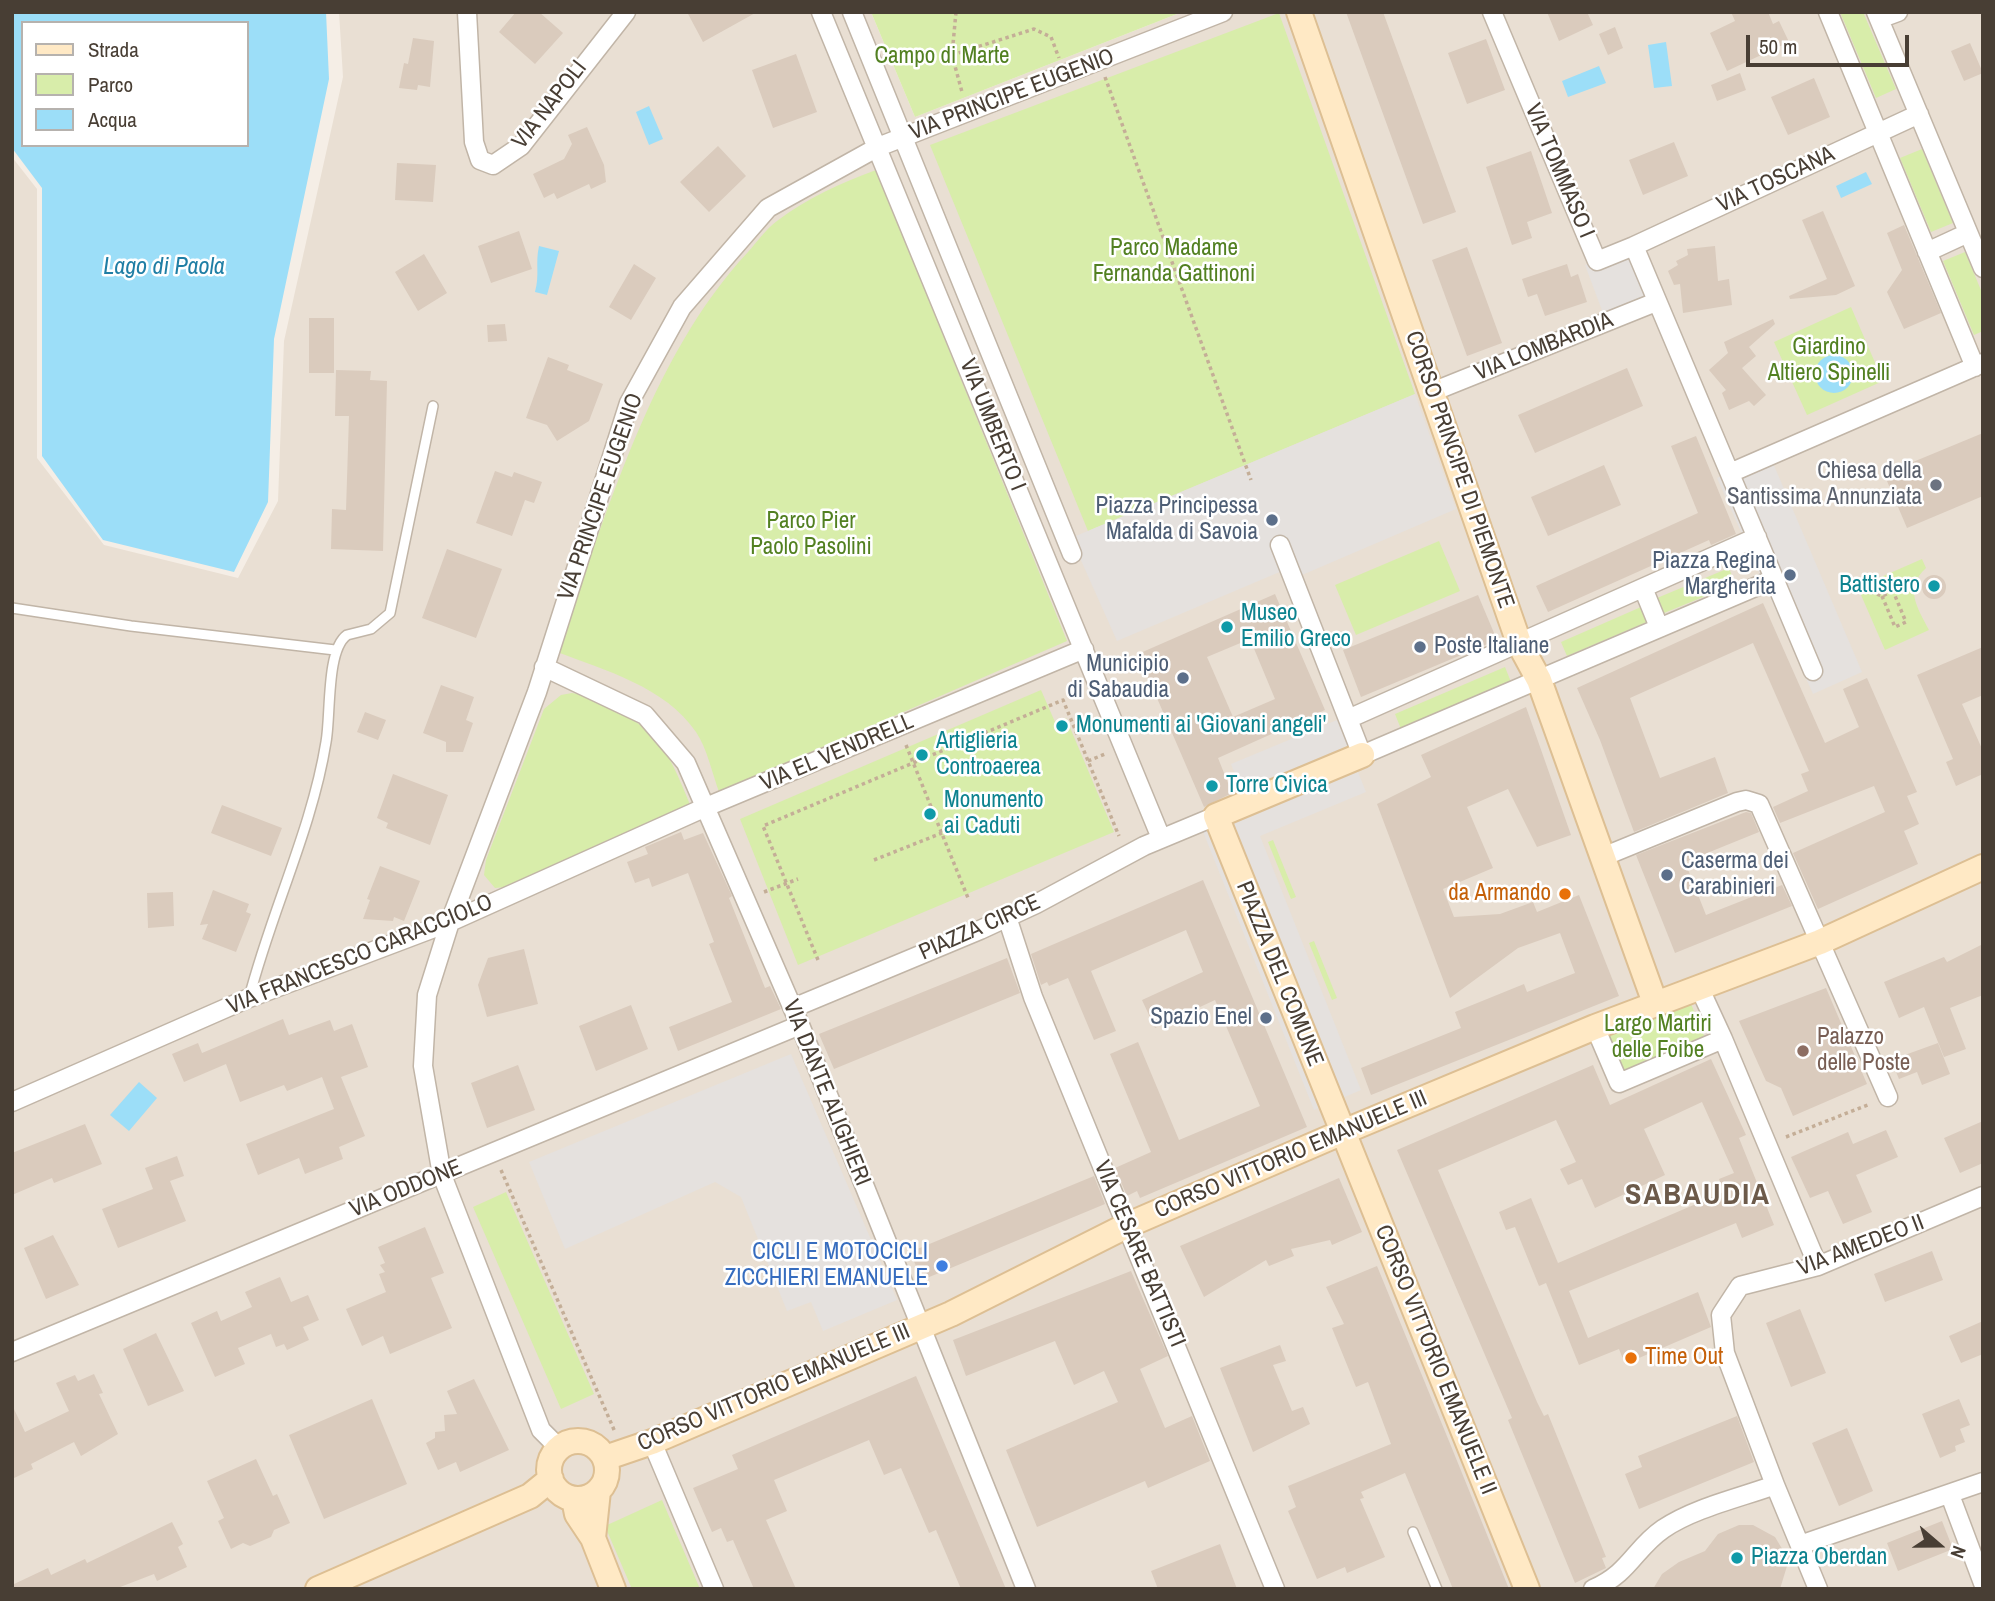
<!DOCTYPE html>
<html>
<head>
<meta charset="utf-8">
<style>
  body { margin:0 }
  #map { position:relative; width:1995px; height:1601px; overflow:hidden; background:#f5eee6; font-family:"Archivo Narrow",sans-serif }
  canvas { display:block }
  .frame { position:absolute; inset:0; border:14px solid #483e34; pointer-events:none }
  .legend { position:absolute; left:21px; top:21px; width:228px; height:126px; box-sizing:border-box; background:#fff; border:2px solid #b6b2ae; margin:0; padding:9px 12px; list-style:none; font-size:21px; color:#483e34 }
  .legend li { display:flex; align-items:center; gap:14px; height:35px }
  .legend b { width:35px; border:2px solid #b6b2ae }
  .north { position:absolute; left:1904px; top:1510px; width:70px; height:70px; -webkit-text-stroke:5px #fff; paint-order:stroke; rotate:110deg; font-size:19px; font-weight:700; line-height:28px; text-align:center; color:#483e34 }
  .north::after { content:''; display:block; margin:auto; width:24px; height:32px; background:#483e34; clip-path:polygon(50% 0,100% 100%,50% 72%,0 100%) }
  .scale { position:absolute; left:1746px; top:35px; width:163px; height:32px; box-sizing:border-box; border:4px solid #483e34; border-top:0; padding-left:9px; font-size:21px; line-height:24px; white-space:nowrap; color:#483e34; -webkit-text-stroke:5px #fff; paint-order:stroke }
</style>
</head>
<body>
<div id="map">
<canvas width="1995" height="1601"></canvas>
<div class="frame"></div>
<ul class="legend">
<li><b style="height:9px;background:#ffe9c5"></b>Strada</li>
<li><b style="height:19px;background:#d8edaa"></b>Parco</li>
<li><b style="height:19px;background:#9cdef8"></b>Acqua</li>
</ul>
<div class="north">N</div>
<div class="scale">50 m</div>
</div>
<script>
const c = document.querySelector('canvas').getContext('2d');
c.lineJoin = 'round';
function fillPath(path, color) {
  c.fillStyle = color;
  c.fill(path, 'evenodd');
}
function trace(path, color, width, dash) {
  c.strokeStyle = color;
  c.lineWidth = width;
  c.lineCap = dash ? 'butt' : 'round';
  c.setLineDash(dash || []);
  c.stroke(path);
}
function label(font, color, halo, rows, align = 'center') {
  c.font = font + ' "Archivo Narrow",sans-serif';
  c.lineWidth = 5;
  c.setLineDash([]);
  c.textBaseline = 'middle';
  c.strokeStyle = halo;
  c.fillStyle = color;
  for (const [text, x, y, turn = 0] of rows) {
    c.save();
    c.translate(x, y);
    c.rotate((+turn || 0) * Math.PI / 180);
    c.textAlign = isNaN(turn) ? turn : align;
    if (halo) c.strokeText(text, 0, 0);
    c.fillText(text, 0, 0);
    c.restore();
  }
}
const residential = new Path2D(`
  M339,12H871L915,117L1182,12H1983V1589H12V157L37,189V458L104,545L238,578L278,501L284,341L343,77Z`);
const green = new Path2D(`
  M871,12H1182L915,117Z
  M1840,12H1863L1896,89L1876,98Z
  M1279,13L1415,394L1088,531L930,145Z
  M1922,149L1953,223L1931,232L1900,158Z
  M876,170L1067,641L719,792C712,773 707,748 696,732C666,687 604,670 557,652C606,518 649,358 748,252C757,242 766,229 777,221C807,198 841,183 876,170Z
  M1965,252L1983,295V331L1974,335L1943,261Z
  M1851,307L1883,381L1807,415L1774,342Z
  M1439,541L1460,591L1356,635L1335,585Z
  M1922,559L1926,568C1904,588 1917,607 1929,630L1885,650L1861,595L1865,584Z
  M1729,568L1735,584L1664,613L1657,598Z
  M1641,607L1647,622L1567,656L1561,642Z
  M1505,667L1511,682L1401,729L1395,714Z
  M1041,690L1055,722L1066,718L1114,832L798,965L740,819Z
  M572,693C587,695 599,702 613,709C664,733 671,760 692,809L505,887L495,888L484,875L486,860L544,709L561,695Z
  M1273,840L1296,897L1291,899L1268,842Z
  M1314,941L1337,998L1332,1000L1309,943Z
  M1689,999L1707,1043L1627,1078L1608,1034Z
  M506,1192L594,1394L561,1409L473,1207Z
  M662,1500L700,1589H632L605,1526Z`);
const parking = new Path2D(`
  M1630,248L1650,304L1606,321L1585,265Z
  M1415,394L1456,509L1302,575L1296,565L1117,641L1071,538Z
  M1770,456L1862,672L1813,694L1717,478Z
  M1337,720L1366,792L1260,836L1361,1090L1314,1110L1198,819L1245,800L1231,764Z
  M791,1054L897,1300L823,1331L811,1302L787,1311L741,1197L715,1182L565,1249L529,1162Z`);
const water = new Path2D(`
  M12,12H326L329,79L274,339L268,502L234,572L103,540L42,456V188L12,148ZM23,23H247V145H23Z
  M1666,42L1672,86L1654,88L1648,45Z
  M1599,66L1606,83L1568,97L1562,81Z
  M649,106L663,139L649,145L636,112Z
  M1866,172L1872,184L1841,198L1836,186Z
  M539,246L559,251L547,295L535,292C540,274 535,264 539,246Z
  M1815 374a19 19 0 1 1 38 0a19 19 0 1 1-38 0Z
  M139,1082L157,1098L129,1131L110,1115Z`);
const building = new Path2D(`
  M516,12H539L563,33L535,64L499,32Z
  M687,12H757L703,42Z
  M1346,12H1383L1456,212L1423,224Z
  M1547,12H1587L1593,25L1559,41Z
  M1731,12H1768L1773,24L1779,21L1789,42L1727,71L1710,33L1735,21Z
  M1615,27L1623,48L1608,55L1599,34Z
  M413,38L434,41L430,87L418,85L417,90L399,88L404,63L408,64Z
  M1486,39L1505,90L1467,104L1448,53Z
  M1970,43L1983,73L1964,81L1951,51Z
  M796,54L817,112L773,128L752,70Z
  M1740,73L1746,90L1717,101L1711,85Z
  M1814,78L1830,117L1788,135L1771,97Z
  M587,127L604,165L606,182L591,189L589,184L557,199L554,193L544,198L533,174L564,159L572,144L568,135Z
  M1674,142L1688,176L1643,195L1629,160Z
  M718,146L746,176L709,212L680,182Z
  M1531,151L1552,213L1527,222L1532,238L1512,245L1486,167Z
  M397,163L436,165L433,202L395,200Z
  M1823,211L1855,286L1836,295L1790,299L1789,296L1827,279L1802,220Z
  M1904,225L1941,313L1904,329L1887,292L1902,270L1887,233Z
  M519,231L532,269L491,283L478,246Z
  M1715,246L1718,281L1729,279L1732,305L1683,313L1680,284L1674,285L1668,271L1678,265L1676,261L1688,255L1687,249Z
  M1467,247L1502,343L1467,356L1432,260Z
  M424,254L447,293L418,311L395,272Z
  M634,264L656,278L631,320L609,307Z
  M1567,264L1571,277L1578,274L1587,302L1545,316L1537,294L1528,297L1522,279Z
  M309,318H334V373H309Z
  M1773,319L1775,324L1749,347L1756,356L1742,368L1766,395L1754,406L1749,401L1729,410L1722,393L1726,390L1709,370L1728,353L1724,342Z
  M505,324L507,341L488,342L487,325Z
  M548,357L569,365L567,370L603,384L589,421L557,441L547,425L526,418Z
  M1627,368L1643,406L1535,453L1518,415Z
  M336,370L371,371L370,380L387,381L383,551L331,549L332,509L346,510L349,416H335Z
  M1983,433V496L1907,528L1884,474Z
  M1696,436L1736,534L1711,545L1709,540L1548,612L1536,586L1698,513L1671,446Z
  M1604,465L1621,505L1548,536L1531,497Z
  M495,471L512,477L514,472L542,482L534,503L525,500L512,536L476,523Z
  M447,549L502,569L476,638L422,618Z
  M1922 587a12 12 0 1 1 24 0a12 12 0 1 1-24 0Z
  M1275,594L1325,710L1218,758L1232,793L1204,807L1138,654ZM1250,639L1275,699L1233,717L1207,657Z
  M1478,595L1497,640L1361,697L1343,650Z
  M1763,603L1825,743L1859,727L1843,689L1867,678L1917,792L1907,796L1919,824L1904,831L1918,864L1818,909L1793,853L1885,812L1874,786L1780,823L1773,807L1808,791L1801,774L1809,771L1753,643L1630,698L1660,778L1715,757L1728,793L1634,832L1600,740L1577,688Z
  M1983,647V695L1962,704L1983,751V774L1956,786L1946,762L1953,759L1917,675Z
  M441,685L474,697L466,720L473,723L463,752H446V742L423,733Z
  M1526,707L1571,835L1537,847L1508,789L1467,807L1493,868L1443,889L1454,917L1500,914L1533,902L1537,912L1579,895L1619,996L1371,1095L1361,1068L1461,1028L1455,1012L1524,984L1527,992L1575,973L1560,933L1518,948L1450,998L1377,804L1431,777L1421,755Z
  M365,712L386,720L378,740L357,732Z
  M393,774L448,795L430,845L386,828L388,823L377,818Z
  M222,805L282,828L271,856L211,833Z
  M1746,812L1751,813L1759,832L1685,862L1706,915L1782,885L1792,906L1675,953L1636,855Z
  M681,832L684,840L703,833L732,896L729,898L765,988L770,986L781,1009L678,1051L669,1027L732,1002L709,944L714,942L688,873L652,887L649,878L635,883L627,862L648,854L645,847Z
  M380,866L420,881L404,921L394,917L393,921L363,919L370,900L367,899Z
  M1203,880L1307,1127L1140,1198L1137,1191L1127,1196L1115,1168L1151,1152L1110,1054L1138,1042L1179,1140L1260,1106L1215,1000L1155,1028L1142,1000L1203,972L1186,930L1091,971L1116,1031L1094,1040L1068,978L1049,986L1047,982L1041,985L1031,954Z
  M213,890L249,904L246,912L251,914L236,952L202,939L208,924L200,925Z
  M173,892L174,926L148,928L147,893Z
  M1983,944V995L1950,1008L1966,1049L1944,1057L1924,1007L1899,1018L1884,982L1944,957L1947,962Z
  M524,949L538,1004L487,1017L478,985L488,958Z
  M1007,958L1020,993L834,1069L819,1034Z
  M1826,988L1867,1084L1793,1116L1781,1088L1766,1081L1739,1021Z
  M631,1005L648,1049L596,1071L579,1026Z
  M283,1019L289,1035L330,1020L334,1031L352,1024L368,1067L341,1077L365,1136L339,1147L343,1159L305,1174L299,1158L258,1175L246,1144L334,1109L322,1077L287,1091L284,1085L240,1102L226,1064L184,1082L172,1054L198,1043L202,1053Z
  M1938,1043L1950,1074L1922,1085L1917,1072L1899,1079L1891,1060Z
  M1711,1059L1746,1135L1739,1138L1774,1225L1742,1238L1736,1223L1569,1291L1588,1338L1698,1292L1711,1327L1625,1364L1619,1349L1579,1365L1546,1283L1539,1286L1515,1227L1506,1230L1499,1212L1531,1198L1558,1263L1724,1192L1719,1179L1734,1173L1702,1102L1644,1129L1665,1175L1595,1208L1582,1179L1568,1185L1560,1169L1576,1162L1556,1120L1438,1170L1537,1402L1544,1416L1548,1414L1606,1557L1602,1558L1606,1568L1575,1583L1508,1420L1512,1418L1397,1150L1593,1065L1610,1105Z
  M518,1065L535,1110L487,1128L471,1083Z
  M1983,1121V1163L1960,1173L1944,1138Z
  M85,1124L102,1164L54,1183L52,1178L12,1195V1153Z
  M1886,1130L1898,1157L1856,1175L1872,1212L1843,1224L1828,1191L1810,1198L1791,1157L1848,1132L1853,1144Z
  M177,1156L184,1176L170,1181L186,1221L118,1248L102,1209L153,1189L145,1168Z
  M1094,1176L1105,1204L922,1280L910,1252Z
  M1339,1178L1362,1232L1332,1245L1330,1240L1291,1249L1294,1256L1269,1266L1266,1260L1204,1297L1180,1246Z
  M425,1227L444,1273L431,1278L452,1328L390,1354L383,1336L362,1346L346,1309L386,1292L379,1274L385,1272L380,1265L385,1263L378,1247Z
  M53,1235L79,1285L46,1299L24,1248Z
  M1932,1251L1943,1280L1885,1302L1874,1274Z
  M1377,1266L1451,1446L1509,1589H1453L1405,1473L1361,1492L1364,1498L1360,1499L1385,1557L1347,1573L1345,1567L1317,1579L1288,1511L1296,1507L1288,1486L1391,1444L1368,1382L1356,1387L1332,1328L1344,1324L1326,1287Z
  M1131,1271L1168,1356L1140,1369L1165,1428L1192,1416L1210,1461L1148,1488L1145,1481L1037,1527L1006,1450L1118,1402L1104,1371L1074,1385L1055,1341L966,1376L953,1340Z
  M280,1277L291,1302L308,1295L319,1320L303,1327L309,1340L287,1350L284,1344L276,1347L271,1334L238,1348L245,1364L215,1377L191,1323L217,1311L221,1321L252,1307L245,1292Z
  M1800,1309L1826,1373L1791,1387L1766,1323Z
  M1983,1321V1354L1961,1363L1949,1336Z
  M156,1333L184,1391L148,1406L123,1349Z
  M1280,1345L1286,1361L1273,1365L1292,1411L1303,1407L1310,1424L1253,1452L1220,1368Z
  M94,1374L103,1393L99,1394L118,1434L81,1456L74,1442L31,1464L33,1469L12,1479V1405L25,1432L69,1411L56,1383L75,1375L78,1381Z
  M916,1376L1006,1589H961L936,1530L929,1533L901,1468L884,1475L869,1440L774,1480L787,1511L766,1520L796,1589H754L733,1540L727,1542L721,1528L712,1532L693,1488L738,1469L732,1455Z
  M474,1379L509,1450L460,1472L456,1462L438,1470L426,1443L435,1438V1432L445,1431L444,1415L457,1414L447,1391Z
  M372,1399L407,1484L324,1519L289,1435Z
  M1959,1399L1970,1425L1960,1429L1965,1442L1955,1446L1956,1451L1940,1458L1922,1414Z
  M1737,1416L1754,1462L1639,1509L1625,1474L1642,1467L1638,1456Z
  M1847,1428L1873,1491L1839,1506L1812,1443Z
  M256,1459L273,1496L277,1494L290,1523L274,1530L271,1537L250,1546L243,1543L231,1549L218,1521L224,1518L207,1481Z
  M1942,1521L1953,1549L1898,1571L1887,1543Z
  M172,1522L183,1544L178,1547L187,1567L157,1581L154,1574L115,1589H12V1585L48,1568L51,1575L85,1559L87,1563Z
  M1739,1525H1753L1775,1537L1784,1552L1787,1566L1780,1589H1653L1662,1574L1679,1562L1705,1551L1718,1534Z
  M1220,1544L1237,1589H1158L1151,1571Z`);
const path = new Path2D(`
  M956,12L952,55L962,92
  M952,55L1034,29L1051,37L1059,58
  M1105,77L1251,480
  M1864,589L1882,596L1914,582
  M1882,596L1895,627L1906,622L1893,591
  M906,745L968,898
  M1088,761L1105,754
  M874,860L942,833
  M764,892L798,879
  M818,960L763,826L1063,700L1119,836
  M1786,1137L1870,1104
  M501,1170L615,1432`);
const lane = new Path2D(`
  M12,608L131,626L335,650
  M249,998C271,912 312,829 326,742C331,715 326,650 347,635L371,629L390,613L433,406
  M1413,1532L1437,1589`);
const street = new Path2D(`
  M467,12L474,142L480,160L493,165L521,146L626,12
  M821,12L1161,838
  M852,12L1072,554
  M1492,12L1597,261L1634,246L1813,671
  M1828,12L1975,367
  M1876,12L1983,268
  M1879,19L1898,12
  M1634,246L1919,114
  M1927,252L1968,233
  M1432,392L1656,302
  M1730,473L1983,363
  M1280,545L1362,755L1774,579
  M1643,588L1659,627
  M544,667L645,715L686,763L800,1025L1026,1589
  M1348,719L1757,537
  M1605,856L1737,802L1746,800L1759,804L1888,1097
  M1007,917L1033,997L1275,1589
  M793,1008L980,930L1036,904L1144,846L1216,816
  M1595,1027L1619,1083L1723,1039L1699,987
  M1723,1039L1818,1266
  M12,1102L249,998L450,922L706,807L1084,649
  M12,1352L800,1025
  M652,1442L714,1589
  M559,1448L541,1430L442,1175L423,1066L427,995L450,922L537,692L629,403L682,307L768,208L878,147L1223,12
  M1775,1485L1725,1353L1721,1315L1740,1286L1818,1266L1983,1196
  M1950,1495L1983,1583
  M1800,1545L1983,1482
  M1593,1589C1630,1573 1634,1549 1663,1529C1694,1508 1739,1498 1775,1485L1818,1589`);
const secondary = new Path2D(`
  M1299,12L1519,643L1539,680L1655,1003
  M1362,755L1216,816L1527,1589
  M549 1470a29 29 0 1 1 58 0a29 29 0 1 1-58 0Z
  M605,1458L652,1442L951,1314L1128,1225L1343,1132L1595,1027L1820,942L1983,867
  M574,1499L577,1514L593,1538L598,1491
  M593,1538L613,1589
  M318,1589L530,1496L551,1479`);
const markers = [
  [1936,485,7,"#6b7280"],
  [1272,520,7,"#5c6f8a"],
  [1790,575,7,"#5c6f8a"],
  [1934,586,7,"#0f9aa8"],
  [1227,627,7,"#0f9aa8"],
  [1420,647,7,"#5c6f8a"],
  [1183,678,7,"#5c6f8a"],
  [1062,726,7,"#0f9aa8"],
  [922,755,7,"#0f9aa8"],
  [1212,786,7,"#0f9aa8"],
  [930,814,7,"#0f9aa8"],
  [1667,875,7,"#5c6f8a"],
  [1565,894,7,"#e8710a"],
  [1266,1018,7,"#5c6f8a"],
  [1803,1051,7,"#8d6e63"],
  [942,1266,7,"#3f7fe0"],
  [1631,1358,7,"#e8710a"],
  [1737,1558,7,"#0f9aa8"]
];
const parkNames = [
  ["Campo di Marte",942,57],
  ["Parco Madame",1174,249],
  ["Fernanda Gattinoni",1174,275],
  ["Giardino",1829,348],
  ["Altiero Spinelli",1829,374],
  ["Parco Pier",811,522],
  ["Paolo Pasolini",811,548],
  ["Largo Martiri",1658,1025],
  ["delle Foibe",1658,1051]
];
const streetNames = [
  ["VIA PRINCIPE EUGENIO",1012,95,-21],
  ["VIA NAPOLI",550,105,-52],
  ["VIA TOMMASO I",1559,171,67],
  ["VIA TOSCANA",1776,180,-25],
  ["VIA LOMBARDIA",1544,347,-22],
  ["VIA UMBERTO I",992,425,68],
  ["CORSO PRINCIPE DI PIEMONTE",1459,470,71],
  ["VIA PRINCIPE EUGENIO",601,497,-71],
  ["VIA EL VENDRELL",837,753,-23],
  ["PIAZZA CIRCE",980,928,-24],
  ["VIA FRANCESCO CARACCIOLO",360,955,-22],
  ["PIAZZA DEL COMUNE",1279,974,68],
  ["VIA DANTE ALIGHIERI",826,1093,68],
  ["CORSO VITTORIO EMANUELE III",1291,1155,-23],
  ["VIA ODDONE",406,1189,-22],
  ["VIA AMEDEO II",1861,1246,-21],
  ["VIA CESARE BATTISTI",1139,1254,67],
  ["CORSO VITTORIO EMANUELE II",1435,1360,68],
  ["CORSO VITTORIO EMANUELE III",774,1388,-23]
];
const worshipNames = [
  ["Chiesa della",1922,472],
  ["Santissima Annunziata",1922,498]
];
const serviceNames = [
  ["Piazza Principessa",1258,507],
  ["Mafalda di Savoia",1258,533],
  ["Piazza Regina",1776,562],
  ["Margherita",1776,588],
  ["Poste Italiane",1434,647,"left"],
  ["Municipio",1169,665],
  ["di Sabaudia",1169,691],
  ["Caserma dei",1681,862,"left"],
  ["Carabinieri",1681,888,"left"],
  ["Spazio Enel",1252,1018]
];
const cultureNames = [
  ["Battistero",1920,586,"right"],
  ["Museo",1241,614],
  ["Emilio Greco",1241,640],
  ["Monumenti ai 'Giovani angeli'",1076,726],
  ["Artiglieria",936,742],
  ["Controaerea",936,768],
  ["Torre Civica",1226,786],
  ["Monumento",944,801],
  ["ai Caduti",944,827],
  ["Piazza Oberdan",1751,1558]
];
const foodNames = [
  ["da Armando",1551,894],
  ["Time Out",1645,1358,"left"]
];
const educationNames = [
  ["Palazzo",1817,1038],
  ["delle Poste",1817,1064]
];
const shopNames = [
  ["CICLI E MOTOCICLI",928,1253],
  ["ZICCHIERI EMANUELE",928,1279]
];
const waterNames = [
  ["Lago di Paola",164,268]
];
const districtNames = [
  ["SABAUDIA",1698,1196]
];
fillPath(residential, '#e9dfd3');
fillPath(green, '#d8edaa');
fillPath(parking, '#e5e1de');
fillPath(water, '#9cdef8');
fillPath(building, '#dacbbd');
trace(lane, '#c1b5a7', 12);
trace(street, '#c1b5a7', 21);
trace(secondary, '#ddbf93', 28);
trace(path, '#c4ae97', 3.5, [3.5, 3.5]);
trace(lane, '#fff', 9);
trace(street, '#fff', 18);
trace(secondary, '#ffe9c5', 24);
for (const [x, y, r, color] of markers) {
  const dot = new Path2D();
  dot.arc(x, y, r, 0, 2 * Math.PI);
  c.fillStyle = color;
  c.fill(dot);
  trace(dot, '#fff', 2.5);
}
label('23px', '#528021', '#fff', parkNames);
label('23px', '#483e34', '#fff', streetNames);
label('23px', '#5b616d', '#fff', worshipNames, 'right');
label('23px', '#4e5e75', '#fff', serviceNames, 'right');
label('23px', '#0d838f', '#fff', cultureNames, 'left');
label('23px', '#c56008', '#fff', foodNames, 'right');
label('23px', '#785e54', '#fff', educationNames, 'left');
label('23px', '#366cbe', '#fff', shopNames, 'right');
label('italic 24px', '#1f7ea5', '#fff', waterNames);
c.letterSpacing = '2px';
label('bold 30px', '#6c5a4a', '#fff', districtNames);
c.letterSpacing = '0px';
</script>
</body>
</html>
